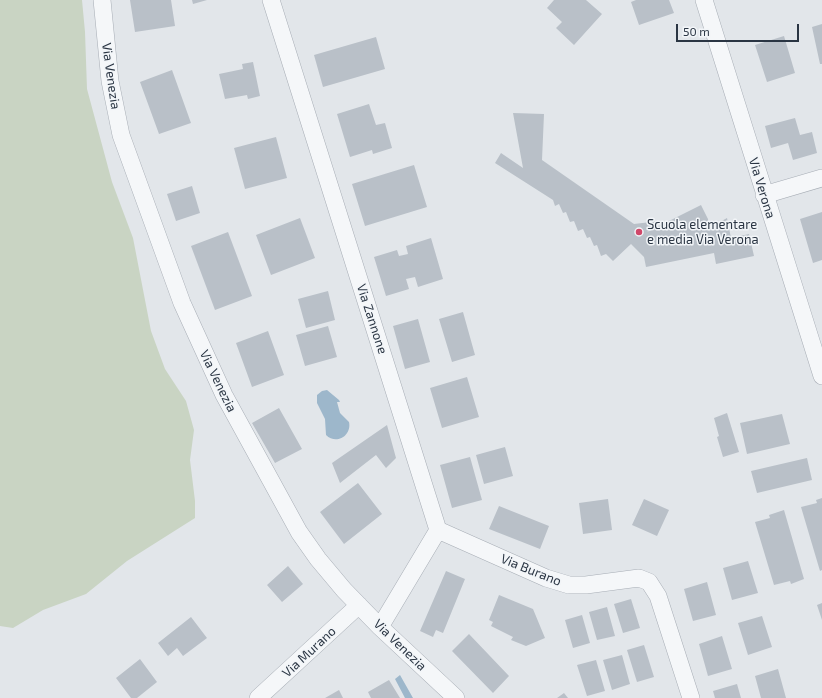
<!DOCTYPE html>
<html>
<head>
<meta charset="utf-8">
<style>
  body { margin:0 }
  #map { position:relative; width:822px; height:698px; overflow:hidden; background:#e2e6ea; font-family:"Exo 2",sans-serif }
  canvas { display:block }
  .scale { position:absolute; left:676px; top:24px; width:123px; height:18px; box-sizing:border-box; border:2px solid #2a3543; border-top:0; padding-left:5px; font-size:12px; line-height:14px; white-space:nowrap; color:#2a3543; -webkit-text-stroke:3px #f2f5f8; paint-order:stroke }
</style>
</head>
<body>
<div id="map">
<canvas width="822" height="698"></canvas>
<div class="scale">50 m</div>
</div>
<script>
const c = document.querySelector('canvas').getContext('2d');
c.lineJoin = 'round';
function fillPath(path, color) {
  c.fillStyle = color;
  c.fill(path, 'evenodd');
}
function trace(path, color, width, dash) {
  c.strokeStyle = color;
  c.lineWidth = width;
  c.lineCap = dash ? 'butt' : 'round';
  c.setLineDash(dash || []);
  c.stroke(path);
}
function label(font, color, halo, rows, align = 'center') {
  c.font = font + ' "Exo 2",sans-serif';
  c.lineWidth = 3;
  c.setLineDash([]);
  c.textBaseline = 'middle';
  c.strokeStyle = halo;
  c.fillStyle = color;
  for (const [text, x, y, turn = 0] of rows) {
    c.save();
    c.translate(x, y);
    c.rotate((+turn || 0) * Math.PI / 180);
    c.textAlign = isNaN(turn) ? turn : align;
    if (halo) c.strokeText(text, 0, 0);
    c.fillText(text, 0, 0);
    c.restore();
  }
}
const green = new Path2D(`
  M0,0H82L85,32L87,89L112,182L133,238L151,331L165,369L186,401L194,430L190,460L195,501V518L127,561L86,594L43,610L13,628L0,626Z`);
const water = new Path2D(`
  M327,390L339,400L340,402H337L340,413L349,422C352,436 336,445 326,435L325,419L317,403V395L322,391Z
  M400,675L413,698H405L395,679Z`);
const building = new Path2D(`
  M130,0H171L175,26L135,32Z
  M192,0H207L193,4Z
  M554,0H586L602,14L574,45L556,28L562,22L547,8Z
  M636,0H669L674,13L639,25L631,2Z
  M822,24V64H820L812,27Z
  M784,36L795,73L767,82L755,45Z
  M376,37L385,69L323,87L314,55Z
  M253,62L260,96L248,99L247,95L225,99L219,74L243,69L242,64Z
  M172,70L191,123L159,134L140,82Z
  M369,104L376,125L385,123L392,148L373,154L372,150L350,157L337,114Z
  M513,113L544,114L542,160L634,224L659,221L647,232L701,205L708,219L709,228L727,218L731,238L749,234L754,256L716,264L714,253L646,267L644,257L631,244L613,261L606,254L601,256L597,245L594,246L590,237L587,238L583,229L578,231L574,221L570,222L566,212L563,213L559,204L555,206L553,200L495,163L501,153L523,168Z
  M795,118L800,135L812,132L817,153L793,160L788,143L771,148L765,126Z
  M276,137L287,178L245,189L234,148Z
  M414,165L427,207L365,226L352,184Z
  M192,186L200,213L176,221L167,194Z
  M822,212V260L813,263L800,219Z
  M300,218L315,258L271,275L256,235Z
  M228,232L252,296L215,310L191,246Z
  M431,238L443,279L418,287L415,277L406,279L409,289L386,296L374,257L397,250L399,256L408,254L406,246Z
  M328,291L335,320L306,328L298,299Z
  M463,312L475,355L452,362L439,319Z
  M418,319L430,362L405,369L393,326Z
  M328,326L337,357L305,366L296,335Z
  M268,331L284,375L252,387L236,343Z
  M467,377L479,417L442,428L430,388Z
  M279,408L302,449L275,463L252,423Z
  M727,413L739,452L723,457L717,437L719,436L714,418Z
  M782,414L790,444L747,454L740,423Z
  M387,425L396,458L386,468L376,455L340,483L332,463Z
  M505,447L513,476L484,484L476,455Z
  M470,457L482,500L452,508L440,465Z
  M807,458L812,480L757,493L751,471Z
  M358,483L382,514L344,544L320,512Z
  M822,498V570L820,571L801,507L817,503L816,500Z
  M608,499L612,530L583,534L579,503Z
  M644,499L669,510L657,536L632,525Z
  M499,506L549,526L540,549L489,529Z
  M784,510L804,579L791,584L790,581L774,585L755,522L770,518L769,515Z
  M748,561L758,593L732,600L723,568Z
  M288,566L303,584L282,602L267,585Z
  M446,571L465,579L443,633L436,630L433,637L420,631Z
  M707,582L716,615L693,621L684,589Z
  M499,595L533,609L545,638L526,646L511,640L513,637L491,626L493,622L489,620Z
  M631,599L640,628L623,633L614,604Z
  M822,603V620L817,605Z
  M607,607L615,636L597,640L589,612Z
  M582,615L590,643L573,648L565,620Z
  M762,616L772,647L748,655L738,623Z
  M191,617L207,638L183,656L177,648L168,656L158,643Z
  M469,634L509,676L493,693L452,651Z
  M722,636L732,669L708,676L699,644Z
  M644,645L654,677L637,682L627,650Z
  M622,655L630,684L612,690L603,660Z
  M140,659L157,682L137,698H131L116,678Z
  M596,660L605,691L587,696L577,665Z
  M778,669L786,698H761L755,676Z
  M389,680L400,698H371L368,692Z
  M737,684L741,698H715L713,691Z
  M339,690L343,698H325Z
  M564,693L568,698H557Z`);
const minor = new Path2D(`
  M102,0L110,81L121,135L182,303L224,395L299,532L318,559L344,590L380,627L456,698
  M271,0L438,530L380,627
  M704,0L822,376
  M764,195L822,178
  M438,530L546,578L569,585H586L639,578L649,582L658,596L691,698
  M258,698L359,605`);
const markers = [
  [639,232,4,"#d04769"]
];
const streetNames = [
  ["Via Venezia",111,76,82],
  ["Via Verona",762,188,73],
  ["Via Zannone",372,319,72],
  ["Via Venezia",218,381,64],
  ["Via Burano",531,570,22],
  ["Via Venezia",400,645,44],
  ["Via Murano",309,652,-43]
];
const poiNames = [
  ["Scuola elementare",647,225],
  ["e media Via Verona",647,240]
];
fillPath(green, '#c9d4c3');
fillPath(water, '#9db7cb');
fillPath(building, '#b9c0c8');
trace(minor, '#a7adb5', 18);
trace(minor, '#f5f7f9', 17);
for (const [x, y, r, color] of markers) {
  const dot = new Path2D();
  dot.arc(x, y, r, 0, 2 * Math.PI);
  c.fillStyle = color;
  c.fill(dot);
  trace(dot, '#f2f5f8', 1.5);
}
label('13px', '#2a3543', '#f2f5f8', streetNames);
label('13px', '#2a3543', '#f2f5f8', poiNames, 'left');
</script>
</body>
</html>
